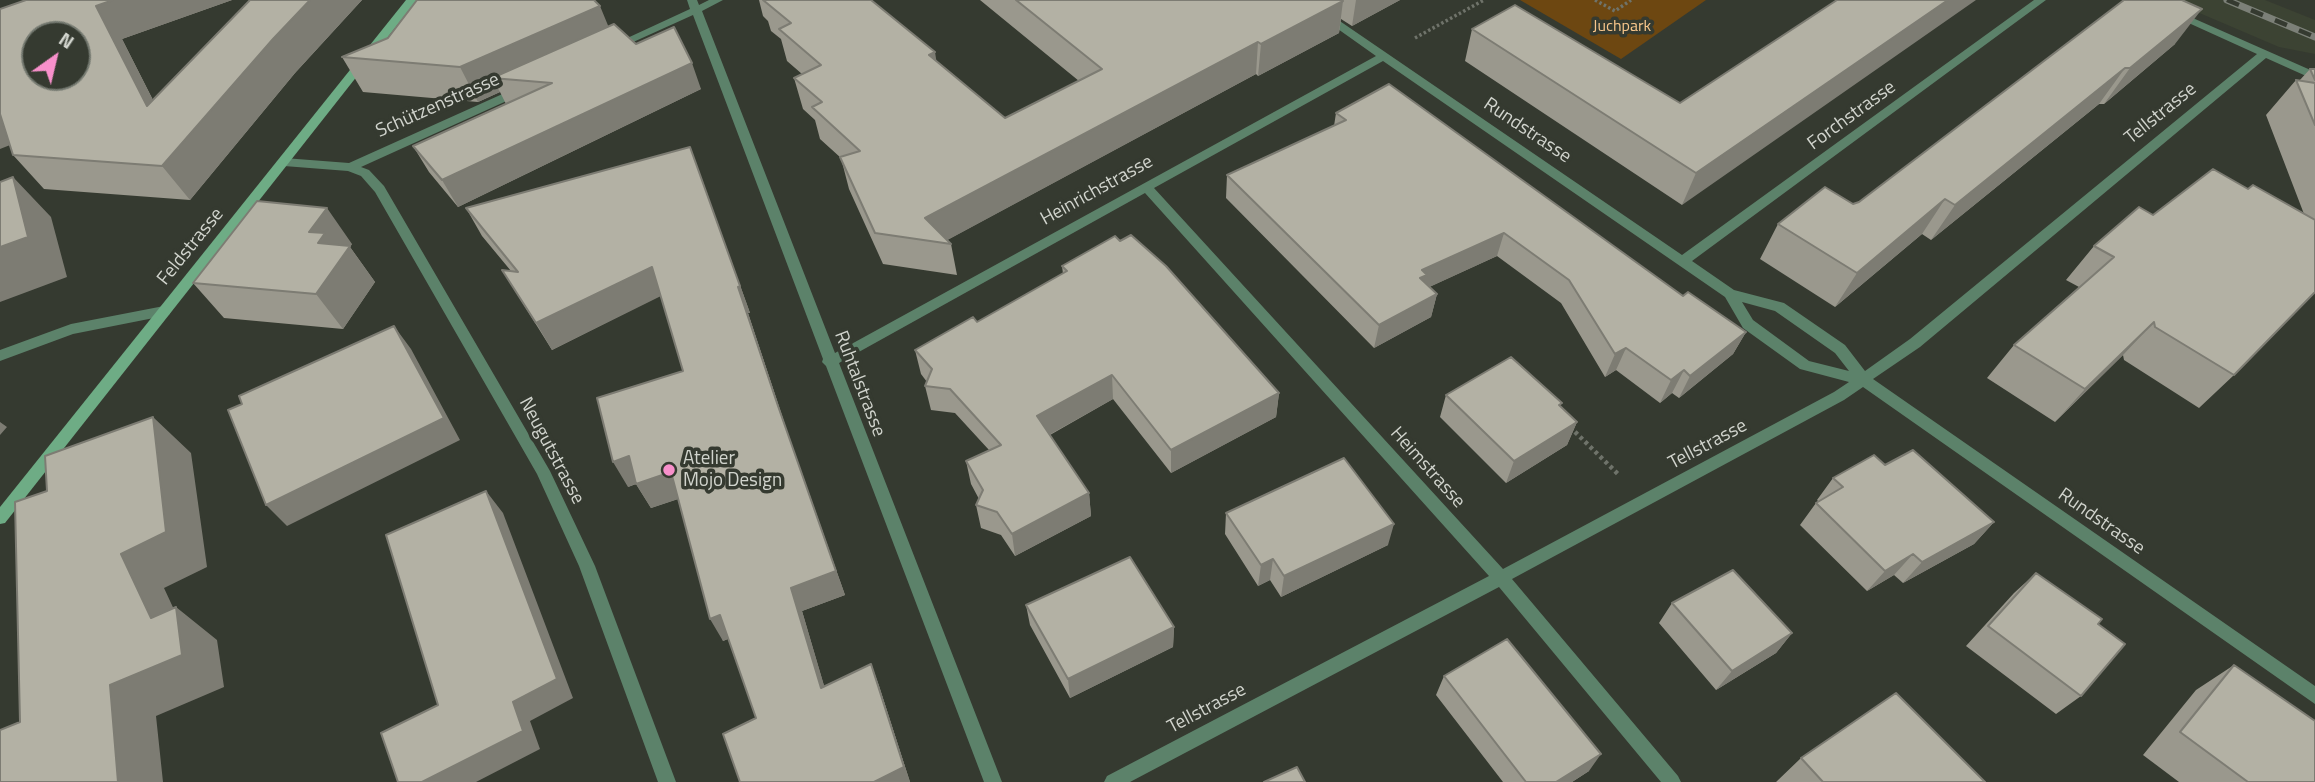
<!DOCTYPE html>
<html>
<head>
<meta charset="utf-8">
<style>
  body { margin:0 }
  #map { position:relative; width:2315px; height:782px; overflow:hidden; background:#353a30; font-family:"Titillium Web",sans-serif }
  canvas { display:block }
  .north { position:absolute; left:21px; top:21px; width:70px; height:70px; box-sizing:border-box; background:#353a30; border:2px solid #73786f; border-radius:50%; rotate:34deg; font-size:19px; font-weight:700; line-height:28px; text-align:center; color:#d1d4cd }
  .north::after { content:''; display:block; margin:auto; width:24px; height:32px; background:#f890cb; clip-path:polygon(50% 0,100% 100%,50% 72%,0 100%) }
</style>
</head>
<body>
<div id="map">
<canvas width="2315" height="782"></canvas>
<div class="north">N</div>
</div>
<script>
const c = document.querySelector('canvas').getContext('2d');
c.lineJoin = 'round';
function fillPath(path, color) {
  c.fillStyle = color;
  c.fill(path, 'evenodd');
}
function trace(path, color, width, dash) {
  c.strokeStyle = color;
  c.lineWidth = width;
  c.lineCap = dash ? 'butt' : 'round';
  c.setLineDash(dash || []);
  c.stroke(path);
}
function label(font, color, halo, rows, align = 'center') {
  c.font = font + ' "Titillium Web",sans-serif';
  c.lineWidth = 7;
  c.setLineDash([]);
  c.textBaseline = 'middle';
  c.strokeStyle = halo;
  c.fillStyle = color;
  for (const [text, x, y, turn = 0] of rows) {
    c.save();
    c.translate(x, y);
    c.rotate((+turn || 0) * Math.PI / 180);
    c.textAlign = isNaN(turn) ? turn : align;
    if (halo) c.strokeText(text, 0, 0);
    c.fillText(text, 0, 0);
    c.restore();
  }
}
const built = new Path2D(`
  M2169,0H2265L2315,20V54L2279,47Z`);
const green = new Path2D(`
  M1520,0H1706L1621,59Z`);
const pathFar1 = new Path2D(`
  M1595,0L1615,11L1631,0
  M1415,38L1484,0`);
const path = new Path2D(`
  M1570,427L1619,475`);
const street = new Path2D(`
  M687,0H697L699,5L709,0H723L702,11L835,353L1376,56L1297,0H1309L1682,255L2034,0H2046L1692,261L1734,290L1784,303L1845,345L1865,371L1910,339L2257,54L2138,0H2152L2315,72V80L2266,58L1920,347L1873,379L2315,686V704L1863,387L1844,400L1512,579L1678,776L1681,782H1661L1499,587L1130,782H1104L1107,776L1489,576L1145,193L839,363L1002,782H984L826,366L822,362L823,359L693,15L620,48L616,49L610,46L690,9ZM1383,61L1725,297L1743,328L1800,369L1849,382L1834,392L1503,569L1154,188ZM1742,302L1775,311L1835,353L1849,371L1809,361L1753,320Z
  M518,87L522,88V94L361,167L369,170L384,186L550,471L595,566L676,782H658L579,566L537,474L375,192L361,176L348,171L284,166L278,162L284,158L349,163Z
  M164,306L169,307L171,311L169,315L73,334L0,361V350L71,324Z`);
const secondary = new Path2D(`
  M406,0H417L5,523L0,524V507Z`);
const rail = new Path2D(`
  M2227,0L2315,37`);
const wall = new Path2D(`
  M26,0H232L122,39L153,100L250,0H362L295,73L190,200L44,189L13,155L10,145Z
  M759,0H871L937,61L1005,118L1079,81L980,0H1400L1352,26L1341,19L1339,33L1258,76L1256,74L947,240L951,244L957,275L883,264L849,189L841,158L820,139L815,120L803,109L794,78L802,74L787,61L781,39L771,31L768,21L763,16Z
  M1837,0L1682,205L1465,61L1472,29L1680,103Z
  M2124,0L2175,44L2104,104H2099L1931,240L1922,234L1835,307L1760,259L1778,224L1859,202Z
  M608,26L701,89L458,207L429,172L413,146L506,104L500,92L478,102L363,92L342,57Z
  M2310,69H2315V292L2234,375L2199,408L2124,360L2123,355L2055,422L1987,378L2014,345L2079,287L2066,280L2094,246L2153,215L2248,189L2304,214L2266,115L2296,80L2299,81Z
  M1336,113L1683,296L1746,332L1733,354L1679,398L1672,393L1660,403L1616,370L1605,377L1561,303L1497,256L1429,287L1437,294L1431,317L1374,348L1226,198L1227,175L1334,126Z
  M700,174L750,313H748L787,431L845,595L802,611L824,686L871,664L879,686L910,782H740L756,718L728,639L723,641L678,499L651,508L636,484L628,487L683,371L661,295L552,350L502,270L511,271L482,236L466,208Z
  M352,244L350,247L375,282L343,329L224,318L193,283Z
  M1062,266L1279,393L1276,417L1171,473L1113,399L1050,435L1089,493L1091,516L1015,556L1001,535L981,528L976,505L979,499L971,484L966,461L989,450L955,413L931,410L925,386L927,382L921,374L915,350L977,322L1063,274Z
  M1446,395L1561,407L1577,422L1567,445L1506,483L1440,417Z
  M1885,465L1994,522L1974,544L1903,583L1894,575L1867,591L1800,525L1816,503L1818,501L1817,500L1833,478Z
  M1226,513L1388,545L1281,597L1270,580L1258,586L1225,534Z
  M2036,573L2098,624L2081,696L2056,714L1966,646L2014,593Z
  M1672,603L1792,633L1776,653L1716,690L1659,623Z
  M1026,605L1174,627L1173,647L1070,698L1030,625Z
  M2234,665L2315,782H2179L2143,755L2196,690Z
  M1444,676L1589,771L1572,782H1503L1436,695Z
  M1801,758L1985,782H1776Z`);
const shadedWall = new Path2D(`
  M113,0H232L122,39L173,140L147,106L96,6Z
  M310,0H362L295,73L190,200L162,166L273,39Z
  M1356,0H1400L1352,26Z
  M1948,0H1976L1682,205L1696,173Z
  M1343,1L1339,33L1258,76L1261,44Z
  M600,6L614,40L492,78L500,92L478,102L460,67Z
  M2202,9L2175,44L2104,104L2130,68Z
  M1258,42L1256,74L942,243L925,218Z
  M935,52L940,84L929,55Z
  M692,63L701,89L458,207L442,180Z
  M2125,68L2099,104L1931,240L1955,205Z
  M0,108L28,138L0,149Z
  M700,174L750,313H748L787,431L845,595L802,611L831,709L821,688L791,588L778,406Z
  M13,177L51,217L67,277L0,302V247Z
  M1945,199L1922,234L1835,307L1857,273Z
  M327,208L352,244L350,247L375,282L343,329L316,294L309,232Z
  M1504,233L1497,256L1423,290L1415,301L1422,270Z
  M652,267L665,294L552,350L536,323Z
  M1437,294L1431,317L1374,348L1379,325Z
  M2154,322L2123,355L2055,422L2085,389Z
  M394,326L411,349L460,440L287,526L266,505Z
  M1746,332L1733,354L1679,398L1690,376Z
  M1626,348L1616,370L1605,377L1615,354Z
  M1684,370L1672,393L1660,403L1671,380Z
  M1112,375L1113,399L1040,440L1037,416Z
  M1279,393L1276,417L1171,473V450Z
  M153,417L191,453L207,567L164,588L177,616L176,607L217,640L224,687L156,716L163,782H118L110,685L151,618L121,554Z
  M0,422L7,427L0,435Z
  M1577,422L1567,445L1506,483L1514,461Z
  M629,456L643,481L628,487L613,462Z
  M671,472L684,497L651,508L636,484Z
  M486,491L503,513L573,698L530,721L540,749L476,782H422L513,702Z
  M1089,493L1091,516L1015,556L1012,534Z
  M1994,522L1974,544L1903,583L1922,562Z
  M1394,524L1388,545L1281,597L1284,576Z
  M1913,554L1894,575L1867,591L1885,571Z
  M1273,559L1270,580L1258,586L1261,565Z
  M720,615L732,637L723,641L710,619Z
  M1174,627L1173,647L1070,698L1068,679Z
  M1792,633L1776,653L1716,690L1732,671Z
  M871,664L879,686L910,782H874Z
  M1601,754L1589,771L1572,782H1556Z`);
const building = new Path2D(`
  M26,0H113L96,6L147,106L250,0H310L273,39L162,166L13,155L0,114V9ZM35,35H77V77H35Z
  M417,0H594L600,6L460,67L342,57L388,38Z
  M763,0H871L935,52L929,55L1005,118L1102,69L1016,0H1341L1343,1L1261,44L1258,42L925,218L951,244L875,233L840,157L860,151L812,107L822,102L794,78L821,65L779,29L791,23Z
  M1837,0H1948L1696,173L1472,29L1515,5L1680,103Z
  M2124,0H2182L2202,9L2130,68H2125L1955,205L1945,199L1857,273L1778,224L1825,187L1853,204L1859,202Z
  M614,24L636,44L674,27L692,63L442,180L413,146L552,83L492,78Z
  M2310,69H2315V80Z
  M2296,80L2315,83V125Z
  M1389,84L1683,296L1688,292L1746,332L1690,376L1684,370L1671,380L1626,348L1615,354L1569,280L1504,233L1422,270L1427,275L1420,278L1437,294L1379,325L1227,175L1346,120L1336,113Z
  M690,147L740,286L738,287L778,406L836,571L791,588L821,688L871,664L904,767L874,782H740L723,734L756,718L720,615L710,619L671,472L636,484L629,456L613,462L597,398L683,371L652,267L536,323L502,270L518,272L466,208Z
  M2213,169L2248,189L2253,185L2315,220V292L2234,375L2155,327L2154,322L2085,389L2014,345L2114,257L2094,246L2139,207L2153,215Z
  M13,177L28,237L0,247V182Z
  M257,201L327,208L309,232L325,233L318,243L350,246L316,294L193,283Z
  M1131,235L1166,266L1279,393L1171,450L1112,375L1037,416L1089,493L1012,534L997,512L976,505L983,490L966,461L1001,445L950,389L925,386L932,369L915,350L973,317L977,322L1067,271L1062,266L1115,236L1120,241Z
  M394,326L444,418L266,505L228,410L242,404L239,396Z
  M1511,357L1562,403L1559,405L1577,422L1514,461L1446,395Z
  M153,417L166,532L121,554L151,618L176,607L182,655L110,685L118,782H0V730L20,722L15,502L47,491L45,456Z
  M1913,450L1994,522L1922,562L1913,554L1885,571L1816,503L1843,487L1833,478L1874,455L1885,465Z
  M1344,458L1394,524L1284,576L1273,559L1261,565L1226,513Z
  M486,491L557,679L513,702L523,731L422,782H398L381,733L438,705L386,535Z
  M1130,557L1174,627L1068,679L1026,605Z
  M1733,570L1792,633L1732,671L1672,603Z
  M2036,573L2102,619L2098,624L2125,644L2081,696L1988,626Z
  M1507,639L1601,754L1556,782H1526L1444,676Z
  M2234,665L2315,721V782H2248L2180,732Z
  M1896,693L1985,782H1823L1801,758Z
  M1297,767L1305,782H1264Z`);
const markers = [
  [669,470,7,"#f890cb"]
];
const farParknames = [
  ["Juchpark",1622,27]
];
const streetNames = [
  ["Schützenstrasse",438,106,-24],
  ["Tellstrasse",2161,114,-39],
  ["Forchstrasse",1852,116,-36],
  ["Rundstrasse",1527,131,34],
  ["Heinrichstrasse",1097,191,-29],
  ["Feldstrasse",191,247,-51],
  ["Ruhtalstrasse",859,384,69],
  ["Tellstrasse",1708,445,-28],
  ["Neugutstrasse",551,451,62],
  ["Heimstrasse",1427,468,48],
  ["Rundstrasse",2101,522,35],
  ["Tellstrasse",1207,709,-28]
];
const poiNames = [
  ["Atelier",683,459],
  ["Mojo Design",683,481]
];
fillPath(built, '#3c4333');
fillPath(green, '#6d4711');
trace(pathFar1, '#6f736a', 3.5, [2.5, 2.5]);
trace(path, '#6f736a', 4.5, [3.5, 3.5]);
fillPath(street, '#5c826a');
fillPath(secondary, '#6eac85');
trace(rail, '#7c8078', 7);
trace(rail, '#353a30', 4.5, [13]);
fillPath(wall, '#9a988d');
fillPath(shadedWall, '#7d7c73');
fillPath(building, '#b3b1a4');
trace(building, '#7d7c73', 2);
for (const [x, y, r, color] of markers) {
  const dot = new Path2D();
  dot.arc(x, y, r, 0, 2 * Math.PI);
  c.fillStyle = color;
  c.fill(dot);
  trace(dot, '#353a30', 2.5);
}
label('16px', '#f8c68b', '#353a30', farParknames);
label('19px', '#d1d4cd', '#353a30', streetNames);
label('19px', '#d1d4cd', '#353a30', poiNames, 'left');
</script>
</body>
</html>
